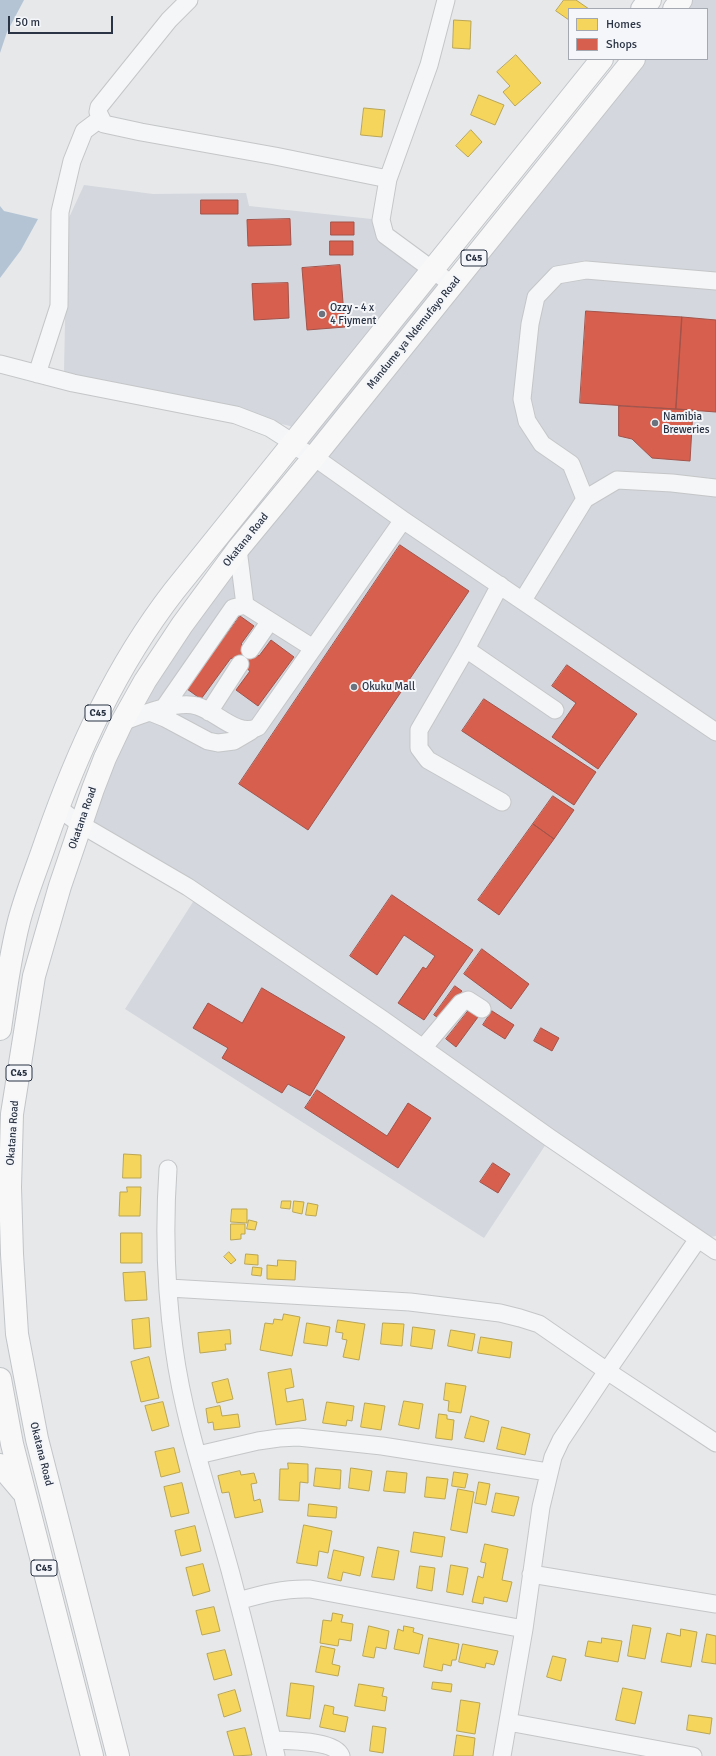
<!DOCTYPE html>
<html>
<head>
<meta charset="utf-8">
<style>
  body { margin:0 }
  #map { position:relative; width:716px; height:1756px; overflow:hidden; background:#e6e8ea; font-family:Signika,sans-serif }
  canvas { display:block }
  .legend { position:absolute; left:568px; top:8px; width:140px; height:52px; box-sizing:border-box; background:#f4f6f9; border:1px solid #a4a8b1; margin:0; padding:5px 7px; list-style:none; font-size:12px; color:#2b3445 }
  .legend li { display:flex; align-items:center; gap:8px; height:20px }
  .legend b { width:20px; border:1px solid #a4a8b1 }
  .scale { position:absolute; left:8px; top:16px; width:105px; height:18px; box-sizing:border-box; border:2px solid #2b3445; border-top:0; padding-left:5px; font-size:12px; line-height:14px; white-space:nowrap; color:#2b3445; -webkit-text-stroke:3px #f4f6f9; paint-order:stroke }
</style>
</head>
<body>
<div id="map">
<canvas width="716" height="1756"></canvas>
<ul class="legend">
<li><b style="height:11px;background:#f6d55c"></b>Homes</li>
<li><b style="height:11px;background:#d6604d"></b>Shops</li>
</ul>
<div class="scale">50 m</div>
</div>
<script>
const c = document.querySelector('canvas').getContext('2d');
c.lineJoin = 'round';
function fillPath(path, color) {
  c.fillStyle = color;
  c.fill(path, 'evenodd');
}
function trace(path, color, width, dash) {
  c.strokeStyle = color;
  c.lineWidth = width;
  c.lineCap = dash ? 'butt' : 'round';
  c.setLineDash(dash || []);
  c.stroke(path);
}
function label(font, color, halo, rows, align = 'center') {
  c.font = font + ' Signika,sans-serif';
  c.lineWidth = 4;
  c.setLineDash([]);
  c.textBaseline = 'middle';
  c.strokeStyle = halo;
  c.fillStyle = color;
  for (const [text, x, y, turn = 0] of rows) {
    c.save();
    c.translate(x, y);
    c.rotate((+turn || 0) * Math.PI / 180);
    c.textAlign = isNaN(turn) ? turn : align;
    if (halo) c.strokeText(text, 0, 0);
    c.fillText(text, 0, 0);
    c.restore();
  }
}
const built = new Path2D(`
  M681,0H716V1236L698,1239L550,1138L484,1238L125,1009L198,894L83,824L135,708L314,457L290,426L64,372L67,222L84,185L153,194L246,193L249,206L381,220L453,285L634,59H707V9H674Z`);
const water = new Path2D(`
  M0,0H24L7,32L0,53Z
  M0,206L4,211L38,219L21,250L0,278Z`);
const homes = new Path2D(`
  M564,0H576L589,9H569V20L556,11Z
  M454,20L471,21L470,49L453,48Z
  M516,55L541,83L515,106L503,92L510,86L497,72Z
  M479,95L504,105L495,125L471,115Z
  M364,108L385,110L382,137L361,135Z
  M471,130L482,142L468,157L456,146Z
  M124,1154L141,1155V1178H123Z
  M127,1187H141L140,1216H119L120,1192H127Z
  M282,1201H291L290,1209L281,1208Z
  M294,1201L304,1202L302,1214L293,1212Z
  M308,1203L318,1205L316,1216L306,1215Z
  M232,1209H247V1223L231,1222Z
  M249,1220L257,1222L255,1230L247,1229Z
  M231,1224H245V1234H241V1239L231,1240Z
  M121,1233H142V1263H121Z
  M229,1252L236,1260L231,1264L224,1257Z
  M246,1254L258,1255V1265L245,1264Z
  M278,1260L296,1261L295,1280L267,1279V1265L277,1266Z
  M253,1267L262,1268L261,1276L252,1275Z
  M145,1272L147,1300L125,1301L123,1273Z
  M284,1314L300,1317L292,1356L260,1350L265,1323L273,1324L274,1319L282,1320Z
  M149,1318L151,1347L134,1349L132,1320Z
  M338,1320L365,1324L359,1360L343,1357L347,1340L342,1339L343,1333L336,1332Z
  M307,1323L330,1327L327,1346L304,1343Z
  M383,1323L404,1324L402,1346L381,1344Z
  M413,1327L435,1330L432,1349L411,1346Z
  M230,1330L231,1344H225L226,1350L200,1353L198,1333Z
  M451,1330L475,1334L472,1351L448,1346Z
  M481,1337L512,1342L510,1358L478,1353Z
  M149,1357L159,1398L141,1402L131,1362Z
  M291,1369L294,1387L285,1389L287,1402L303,1399L306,1420L276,1425L268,1373Z
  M228,1379L233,1399L217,1403L212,1383Z
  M446,1383L466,1386L461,1413L448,1411L449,1401L444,1400Z
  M404,1401L423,1404L419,1429L399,1425Z
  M163,1402L169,1426L152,1431L145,1406Z
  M327,1402L354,1406L352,1421L347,1420L346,1426L323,1423Z
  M365,1403L385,1406L381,1430L361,1427Z
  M220,1406L222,1416L238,1414L240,1427L214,1430L213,1422L208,1423L206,1409Z
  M439,1414L447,1415V1419L454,1420L452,1440L436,1438Z
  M471,1416L489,1421L484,1442L465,1438Z
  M502,1427L530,1434L525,1455L497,1449Z
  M174,1448L180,1472L161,1477L155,1452Z
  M288,1463L308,1464V1483L300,1482L299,1501L279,1500L280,1469H288Z
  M316,1468L341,1470L340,1489L314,1486Z
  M351,1468L372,1471L369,1491L349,1488Z
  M240,1471L241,1475L254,1473L257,1483L251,1484L254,1501L260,1499L263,1512L235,1518L229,1492L222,1493L218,1476Z
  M387,1471L407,1473L405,1493L384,1491Z
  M454,1472L468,1474L465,1488L452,1486Z
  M427,1477L448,1479L445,1499L425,1497Z
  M479,1482L490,1484L486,1505L475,1503Z
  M182,1483L189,1513L171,1517L164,1487Z
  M458,1489L474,1492L467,1533L451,1530Z
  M496,1493L519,1497L514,1516L492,1512Z
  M309,1504L337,1507L336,1518L308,1516Z
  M304,1525L332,1531L328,1553L319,1551L317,1566L297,1563Z
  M195,1526L201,1551L181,1556L175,1531Z
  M414,1532L445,1537L442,1557L411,1552Z
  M485,1544L508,1549L502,1580L512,1582L507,1602L484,1597L483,1604L472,1602L478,1576L483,1578L486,1563L481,1562Z
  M378,1547L399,1551L394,1580L372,1577Z
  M334,1550L364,1557L360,1576L343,1572L341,1581L328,1578Z
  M203,1564L210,1591L193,1596L186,1568Z
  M451,1565L468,1568L463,1595L447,1592Z
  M420,1566L435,1568L432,1591L417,1588Z
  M214,1607L220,1631L202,1635L196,1611Z
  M333,1613L343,1615L341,1622L353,1624L351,1641L339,1639L338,1646L320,1643L323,1620L331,1621Z
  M633,1625L651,1628L645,1659L628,1656Z
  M369,1626L389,1631L386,1649L376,1647L374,1658L363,1656Z
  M404,1626L414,1628L413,1632L423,1635L419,1654L394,1649L398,1629L403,1631Z
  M681,1629L697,1632L691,1667L661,1662L667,1633L680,1636Z
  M707,1634L716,1636V1664L702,1662Z
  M429,1638L459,1644L456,1660H452L451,1666L443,1664L442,1671L424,1667Z
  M602,1638L622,1641L618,1662L585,1656L588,1641L601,1643Z
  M463,1644L498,1651L494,1665L486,1663L485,1668L459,1662Z
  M321,1646L335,1649L332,1664L340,1666L338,1676L316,1672Z
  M225,1650L232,1675L214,1680L207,1654Z
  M553,1656L566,1659L561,1681L547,1677Z
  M433,1682L452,1684L451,1692L432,1689Z
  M291,1683L314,1686L310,1719L287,1716Z
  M359,1684L384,1688L382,1696L387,1697L385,1711L355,1706Z
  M623,1688L642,1692L635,1724L616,1720Z
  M235,1690L241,1711L224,1717L218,1695Z
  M461,1700L480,1703L475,1734L457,1731Z
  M325,1705L334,1707L333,1714L348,1717L345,1732L320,1727Z
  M689,1715L712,1718L710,1734L687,1730Z
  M373,1726L386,1728L383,1753L370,1751Z
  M245,1728L252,1755L234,1756L227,1732Z
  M457,1735L475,1738L473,1756H454Z`);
const shops = new Path2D(`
  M201,200H238V214H201Z
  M290,219L291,245L248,246L247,220Z
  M331,222H354V235H331Z
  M330,241H353V255H330Z
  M340,265L345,327L307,330L302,268Z
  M288,283L289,318L254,320L252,284Z
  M586,311L682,317L676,409L580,403Z
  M682,317L716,320V412L676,409Z
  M619,406L693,410L690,461L652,458L632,439L619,436Z
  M400,545L469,591L308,830L239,784Z
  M240,616L254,626L241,644L259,656L271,640L294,657L258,706L236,690L250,671L231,658L201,699L187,689Z
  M567,665L637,714L598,769L552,737L576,703L552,686Z
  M484,699L596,772L574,805L462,731Z
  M553,796L574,810L554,839L533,824Z
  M533,824L554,839L499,915L478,900Z
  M392,895L473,950L424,1020L398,1003L423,967L426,969L435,956L404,935L377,975L350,956Z
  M482,949L529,984L511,1009L464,974Z
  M455,986L462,991L441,1020L434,1015Z
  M262,988L345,1037L310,1096L288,1084L282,1093L222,1058L228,1048L193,1028L208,1003L242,1023Z
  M469,1010L478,1017L456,1047L446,1039Z
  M492,1011L514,1025L505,1039L483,1025Z
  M541,1028L559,1038L552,1051L534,1041Z
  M317,1090L387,1136L408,1103L431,1118L398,1168L305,1108Z
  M493,1163L510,1174L498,1193L480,1182Z`);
const minor = new Path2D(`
  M189,0L169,20L99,107L98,112L104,124L141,132L275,156L388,179
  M446,0L429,65L388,179L381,220L385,235L453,285
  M0,364L73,383L236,415L270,428L284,437L292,445L314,457L403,520L716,732
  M37,374L59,306L60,212L72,161L84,131L100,119
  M585,499L571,464L542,444L527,421L522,399L530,324L536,297L557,275L586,270L716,281
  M238,549L245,605
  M500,585L466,649L419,730V748L428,760L502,802
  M523,600L585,499L617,480L672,483L716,488
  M466,649L555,710
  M250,650L270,621
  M163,709L233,608L245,605L313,648
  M150,712L165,718L208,741L218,743L234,741L251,731
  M209,712L240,664
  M122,722C141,715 177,700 197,706C216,711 238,738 258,727L403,520
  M57,807L80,824L188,887L382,1019L550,1138L716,1251
  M423,1048L461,1003L468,1000L482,1009
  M168,1169C164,1227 166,1291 174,1348C184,1423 211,1500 231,1574C247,1634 262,1695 276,1756
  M169,1288L410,1302L500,1313L520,1318L539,1324L607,1371L716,1443
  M198,1455L258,1441L279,1438L298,1437L382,1446L548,1472
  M531,1574L716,1604
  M238,1601C262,1594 285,1588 310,1589L524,1629
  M508,1722L693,1756
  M272,1740C288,1741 335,1740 341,1756
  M502,1756L524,1629L541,1507L553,1457L561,1440L607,1371L698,1239`);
const major = new Path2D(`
  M642,9L650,0
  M674,9L681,0
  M0,1029C5,993 10,956 19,921C26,894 37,868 46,841C77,752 116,666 174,591L602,59
  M0,1379L12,1444L92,1756
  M0,1465L22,1491
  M118,1756L37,1439L17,1334L12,1254L10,1187L12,1114L34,976L60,886L93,789L105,758L122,722L145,681L182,625L238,549L314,457L634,59`);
const markers = [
  [322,314,4,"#6c737f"],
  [655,423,4,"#6c737f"],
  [354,687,4,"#6c737f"]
];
const shields = [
  [474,258,26],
  [98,713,26],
  [19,1073,26],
  [44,1568,26]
];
const shieldNames = [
  ["C45",474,258],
  ["C45",98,713],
  ["C45",19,1073],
  ["C45",44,1568]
];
const poiNames = [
  ["Ozzy - 4 x",330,308],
  ["4 Fiyment",330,321],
  ["Namibia",663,417],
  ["Breweries",663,430],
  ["Okuku Mall",362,687]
];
const streetNames = [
  ["Mandume ya Ndemufayo Road",414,333,-51],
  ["Okatana Road",246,540,-51],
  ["Okatana Road",83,818,-71],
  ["Okatana Road",13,1133,-86],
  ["Okatana Road",41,1454,76]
];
fillPath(built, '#d4d7dd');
fillPath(water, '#b4c4d5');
fillPath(homes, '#f6d55c');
trace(homes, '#b9a555', 1);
fillPath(shops, '#d6604d');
trace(shops, '#a3534b', 1);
trace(minor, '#c4c6c8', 19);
trace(major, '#c2c5c8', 24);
trace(minor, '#f5f6f7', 17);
trace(major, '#f8f8f8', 22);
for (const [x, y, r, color] of markers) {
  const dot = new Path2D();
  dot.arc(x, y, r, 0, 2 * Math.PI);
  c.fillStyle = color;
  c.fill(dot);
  trace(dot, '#f4f6f9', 1.5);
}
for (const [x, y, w] of shields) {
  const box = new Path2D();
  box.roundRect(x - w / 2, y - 8, w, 16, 3);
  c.fillStyle = '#f4f6f9';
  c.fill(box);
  trace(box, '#2b3445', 1);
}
label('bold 10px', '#2b3445', null, shieldNames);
label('11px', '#2b3445', '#f4f6f9', poiNames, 'left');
label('11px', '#2b3445', '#f4f6f9', streetNames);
</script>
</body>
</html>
